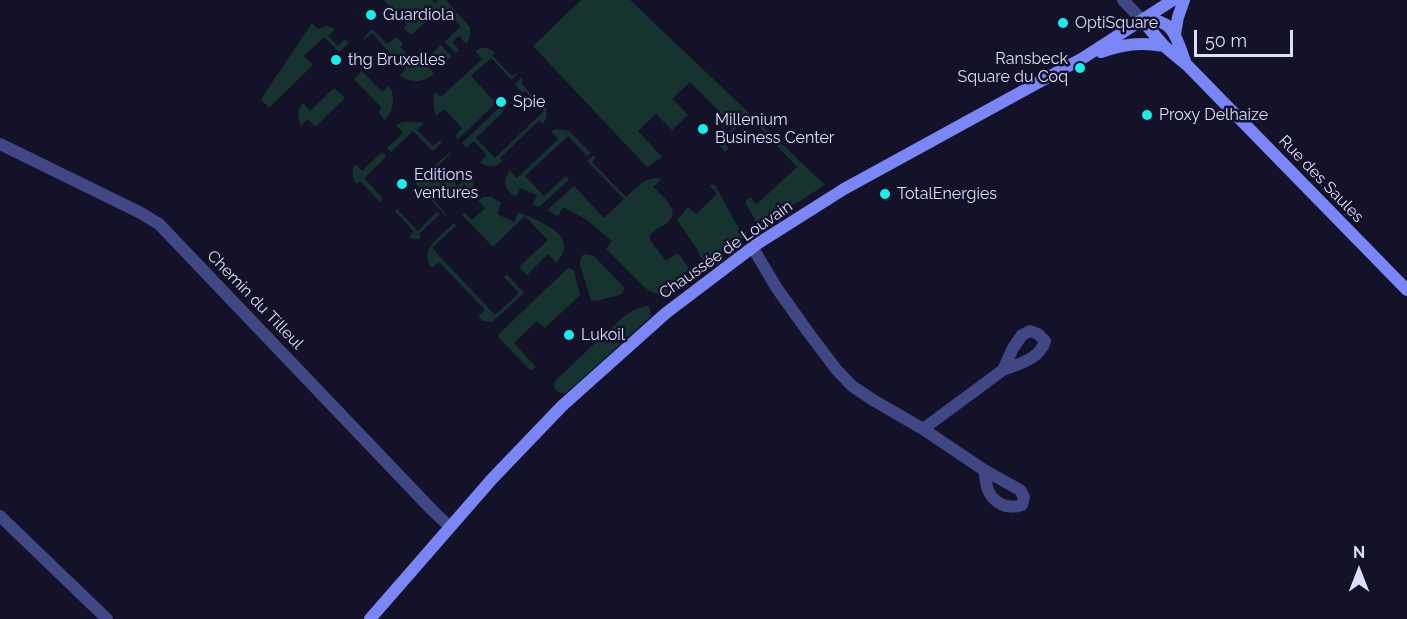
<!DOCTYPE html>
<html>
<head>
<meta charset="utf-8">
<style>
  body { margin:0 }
  #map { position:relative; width:1407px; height:619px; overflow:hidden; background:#141229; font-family:Raleway,sans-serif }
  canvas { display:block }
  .north { position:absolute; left:1329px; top:541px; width:60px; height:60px; -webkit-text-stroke:4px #141229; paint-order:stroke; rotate:0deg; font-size:16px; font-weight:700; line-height:24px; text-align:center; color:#ddddfd }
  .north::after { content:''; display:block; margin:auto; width:21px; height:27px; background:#ddddfd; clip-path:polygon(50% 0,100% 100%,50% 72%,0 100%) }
  .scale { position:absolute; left:1194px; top:30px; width:99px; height:27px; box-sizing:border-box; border:3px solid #ddddfd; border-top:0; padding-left:8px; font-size:18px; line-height:21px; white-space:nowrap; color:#ddddfd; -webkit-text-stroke:4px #141229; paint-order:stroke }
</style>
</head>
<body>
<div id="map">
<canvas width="1407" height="619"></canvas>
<div class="north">N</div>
<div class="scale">50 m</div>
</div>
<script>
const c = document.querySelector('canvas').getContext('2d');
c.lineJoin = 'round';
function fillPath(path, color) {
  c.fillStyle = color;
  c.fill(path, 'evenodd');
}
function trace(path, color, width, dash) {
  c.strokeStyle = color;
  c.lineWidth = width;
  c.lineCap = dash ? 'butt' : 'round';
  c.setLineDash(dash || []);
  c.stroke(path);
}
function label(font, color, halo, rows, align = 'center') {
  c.font = font + ' Raleway,sans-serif';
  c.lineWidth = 5;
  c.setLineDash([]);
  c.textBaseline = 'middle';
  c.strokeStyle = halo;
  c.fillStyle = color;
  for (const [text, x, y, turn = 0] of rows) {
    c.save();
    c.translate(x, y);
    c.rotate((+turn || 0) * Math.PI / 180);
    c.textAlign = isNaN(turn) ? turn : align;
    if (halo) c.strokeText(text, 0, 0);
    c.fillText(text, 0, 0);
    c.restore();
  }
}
const green = new Path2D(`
  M384,0H432L435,3L438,0H446L470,27C471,33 470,39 466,44L459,36L452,42L459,50L456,53L445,42L461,26L442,7L411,35L404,28L407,25Z
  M581,0H630L825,185L759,227L746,204V201L750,197L757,204L797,167L749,116L722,141L729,148L725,152L717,143L734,127L690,82L672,99L688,115L672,130L656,114L638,131L662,157L647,167L533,46Z
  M312,23L318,29L327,26L335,29L328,36L338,46L345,39L349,43L339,52L324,37L304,56L313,65L269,108L261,99Z
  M372,29L387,44L396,37L403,44L400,47L418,66L441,45L452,57L449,60L442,53L428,66L434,74C424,83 410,83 399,76L406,69L394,56L386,63L383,59L390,53L372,33L364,40L363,38Z
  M481,48H486L495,52L492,55L512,76L516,73L517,74L512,80L491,58L471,76L496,103L458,139L455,136L462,128L444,109L436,116C434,108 432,100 435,92L441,97L482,59L475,51Z
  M362,71L382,92L389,86C396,97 394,110 385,120L379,113L381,107L354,79Z
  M521,78L523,80L521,83L540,104L543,101C548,109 548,116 543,124L539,120L500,158L502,161C496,168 487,168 480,162L487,155L474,141L466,148L462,143L500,107L504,111L476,138L495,158L544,111L525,91L523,93L515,85Z
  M334,88L345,98L315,127L308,119L301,125C297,117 297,110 303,103L310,111Z
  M403,122H417L424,123L417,130L433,146L440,140L442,142L433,151L413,131L391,152L387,148L403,133L396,125Z
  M556,129L569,131L591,153L587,156L568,136L525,176L544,196L566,176L569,180L539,207L533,204L537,195L520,188L516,197C505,190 501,181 510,171L517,178L558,139L551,131Z
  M451,151L452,152L438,166L457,186L471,173L474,182L471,192L464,184L447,200L440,194L434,200L447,215L446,216L415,183Z
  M382,152L386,157L364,178L383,198L380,202L360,181L356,184C352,177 351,172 355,164L362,171Z
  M594,155L596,158L592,162L626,197C636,188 647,175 662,179L653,187C660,194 680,209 670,220C665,226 655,228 650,235V240L666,261L678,253L694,276L668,295C659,296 651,292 644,287L606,249L612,241L587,220L563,207L558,216L547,210L574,186L604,218L624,199L587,161Z
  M711,185H715L744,238L706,266L698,253L697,249L677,220L688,207L696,214L717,194L710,186Z
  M484,197H491L501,203L497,214L514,222L518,212C537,221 583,234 556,263L548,254L527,275L519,267L548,240L525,216L493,247L462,215L465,213L472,220L485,208L478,200Z
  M397,209L418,231L437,212L440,214L419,234L421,238L414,239L409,237L414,232L395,211Z
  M454,223L456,226L432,248L495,315L519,293L504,277L507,274L524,293L492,322L483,321L478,317L485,310L439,262L432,268C417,250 442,235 454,223Z
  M584,254L592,255L596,258L622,285L624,288L623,292L620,295L595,301L591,300L580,265L581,258Z
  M568,268L571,269L574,271L580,295L545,328L537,321L514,343L536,367L531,370L528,368L499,338L498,335Z
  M644,306H648L650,309L651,316L566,393C559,394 554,391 554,383L557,379L623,317L632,311Z`);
const street = new Path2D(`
  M1123,0L1142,20
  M0,144L139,212L159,224L433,511L450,527
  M753,248L776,287L808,332L836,369L852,386L873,400L923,429L984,470L1020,490L1024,497L1022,505C1009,510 994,504 988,490C986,484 985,476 984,470
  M923,429L1003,370L1013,348L1022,335L1030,331L1038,334L1045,341C1040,359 1019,364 1003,370
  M0,516L107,619`);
const secondary = new Path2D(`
  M1142,20L1164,46L1187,65L1407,290
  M1143,20C1175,17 1177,41 1186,64
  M1175,34L1178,17L1184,0
  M1101,52C1124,44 1140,42 1164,46
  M370,619L492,479L562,406L666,313L757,244L844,189L1083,58L1173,0`);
const markers = [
  [371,15,6,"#16f0ed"],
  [1063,23,6,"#16f0ed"],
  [336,60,6,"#16f0ed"],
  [1080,68,6,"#16f0ed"],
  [501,102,6,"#16f0ed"],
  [1147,115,6,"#16f0ed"],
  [703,129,6,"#16f0ed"],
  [402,184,6,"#16f0ed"],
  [885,194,6,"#16f0ed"],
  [569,335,6,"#16f0ed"]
];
const poiNames = [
  ["Guardiola",383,15],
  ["OptiSquare",1075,23],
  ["Ransbeck",1068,59,"right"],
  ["Square du Coq",1068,77,"right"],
  ["thg Bruxelles",348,60],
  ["Spie",513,102],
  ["Proxy Delhaize",1159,115],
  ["Millenium",715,120],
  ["Business Center",715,138],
  ["Editions",414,175],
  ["ventures",414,193],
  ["TotalEnergies",897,194],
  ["Lukoil",581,335]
];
const streetNames = [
  ["Rue des Saules",1321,179,46],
  ["Chaussée de Louvain",726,250,-35],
  ["Chemin du Tilleul",255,300,46]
];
fillPath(green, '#16332f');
trace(street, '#414685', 12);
trace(secondary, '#7a85f6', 12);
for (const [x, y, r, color] of markers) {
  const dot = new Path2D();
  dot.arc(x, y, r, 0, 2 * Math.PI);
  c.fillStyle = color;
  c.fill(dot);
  trace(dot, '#141229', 2);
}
label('16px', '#ddddfd', '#141229', poiNames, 'left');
label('16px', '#ddddfd', '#141229', streetNames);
</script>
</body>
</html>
